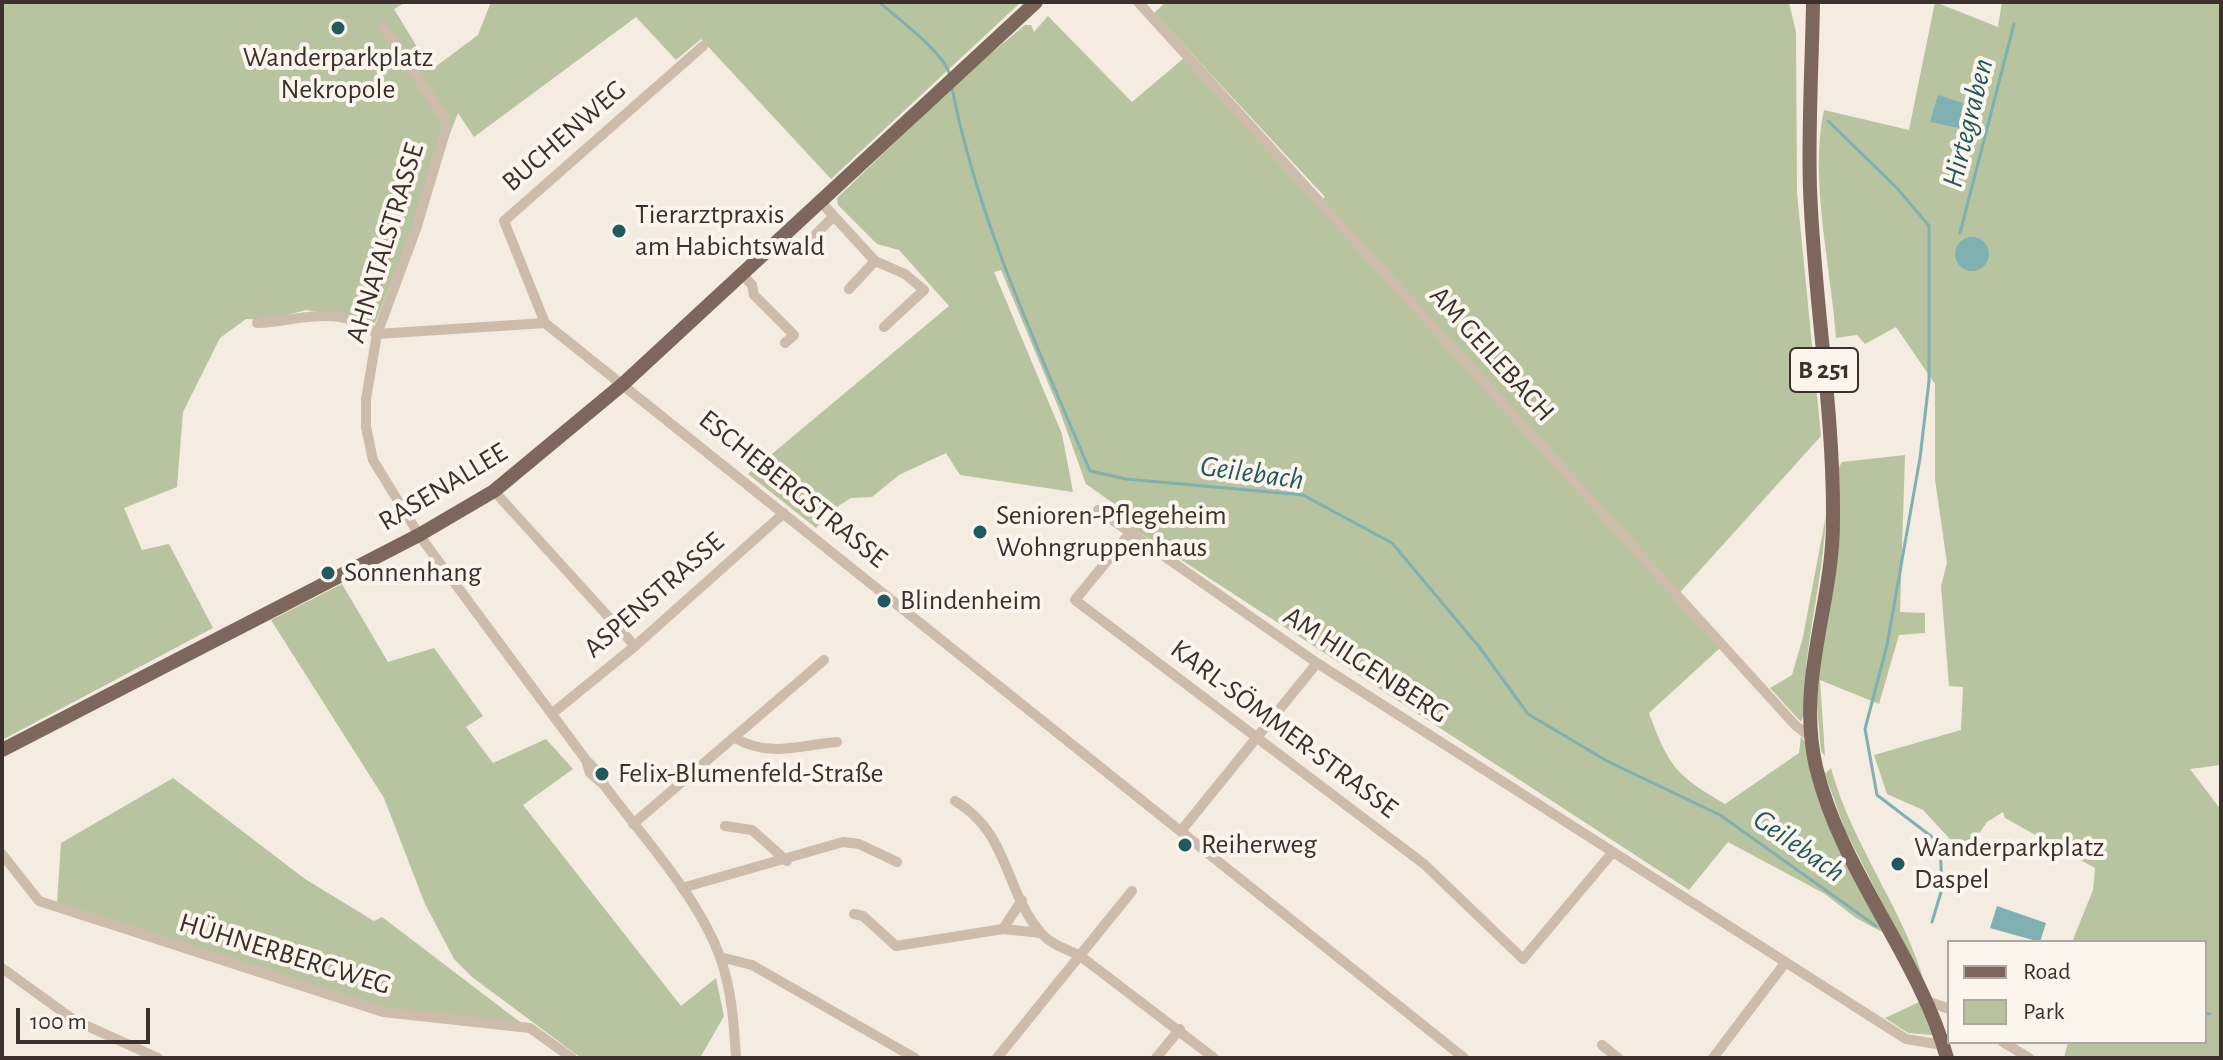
<!DOCTYPE html>
<html>
<head>
<meta charset="utf-8">
<style>
  body { margin:0 }
  #map { position:relative; width:2223px; height:1060px; overflow:hidden; background:#f4ebe1; font-family:"Alegreya Sans",sans-serif }
  canvas { display:block }
  .frame { position:absolute; inset:0; border:4px solid #3b302b; pointer-events:none }
  .legend { position:absolute; left:1947px; top:940px; width:260px; height:104px; box-sizing:border-box; background:#fbf5ee; border:2px solid #aea6a0; margin:0; padding:10px 14px; list-style:none; font-size:24px; color:#3b302b }
  .legend li { display:flex; align-items:center; gap:16px; height:40px }
  .legend b { width:40px; border:2px solid #aea6a0 }
  .scale { position:absolute; left:16px; top:1008px; width:134px; height:36px; box-sizing:border-box; border:4px solid #3b302b; border-top:0; padding-left:10px; font-size:24px; line-height:28px; white-space:nowrap; color:#3b302b; -webkit-text-stroke:6px #fbf5ee; paint-order:stroke }
</style>
</head>
<body>
<div id="map">
<canvas width="2223" height="1060"></canvas>
<div class="frame"></div>
<ul class="legend">
<li><b style="height:10px;background:#7d675c"></b>Road</li>
<li><b style="height:22px;background:#b8c4a0"></b>Park</li>
</ul>
<div class="scale">100 m</div>
</div>
<script>
const c = document.querySelector('canvas').getContext('2d');
c.lineJoin = 'round';
function fillPath(path, color) {
  c.fillStyle = color;
  c.fill(path, 'evenodd');
}
function trace(path, color, width, dash) {
  c.strokeStyle = color;
  c.lineWidth = width;
  c.lineCap = dash ? 'butt' : 'round';
  c.setLineDash(dash || []);
  c.stroke(path);
}
function label(font, color, halo, rows, align = 'center') {
  c.font = font + ' "Alegreya Sans",sans-serif';
  c.lineWidth = 8;
  c.setLineDash([]);
  c.textBaseline = 'middle';
  c.strokeStyle = halo;
  c.fillStyle = color;
  for (const [text, x, y, turn = 0] of rows) {
    c.save();
    c.translate(x, y);
    c.rotate((+turn || 0) * Math.PI / 180);
    c.textAlign = isNaN(turn) ? turn : align;
    if (halo) c.strokeText(text, 0, 0);
    c.fillText(text, 0, 0);
    c.restore();
  }
}
const green = new Path2D(`
  M2,2H406L394,9L431,70L478,35L491,2H1021L831,179L701,39L676,60L636,17L474,137L458,113L375,323L306,310L268,320L246,319L220,338L183,412L177,487L124,508L142,550L169,544L213,628L2,740Z
  M1166,2H1801L1789,3L1796,32L1797,193L1821,436L1674,599L1720,648L1649,713C1669,767 1676,775 1725,804L1799,753L1801,736L1806,744L1814,787L1882,932L1856,918L1825,894L1728,842L1689,890L1129,526L1134,518L1086,484L1059,409L1001,270L994,272L1062,434L1073,492L960,475L946,453L899,475L872,497L851,498L829,512L816,528L748,474L949,306L899,250L877,244L838,205L837,198L965,75L1025,25H1031L1034,32L1048,16L1132,102L1184,58L1317,203L1325,197L1154,13Z
  M1935,2L1998,27L2002,2H2221V765L2190,769L2221,810V1058H2064L2068,1042H2205V942H2072L2093,890L2095,868L2005,818L2003,812L1987,822L1967,851L1962,852L1923,810L1887,794L1874,755L1961,730L1963,687L1949,686L1941,586L1947,563L1935,479V384L1896,327L1865,344L1857,335L1836,338C1831,267 1809,178 1824,110L1909,130Z
  M1905,455L1900,612L1925,613V633L1899,635L1879,704L1820,680L1825,756L1821,751L1816,693L1839,467L1842,462Z
  M1826,515C1824,564 1813,610 1807,659C1804,679 1810,705 1801,722L1770,688L1792,675L1803,637Z
  M342,584L388,662L434,648L483,716L466,727L493,763L546,739L573,769L523,805L681,1006L716,978L724,1016L700,1058H581L472,977L454,959L425,904L384,798L271,620Z
  M1831,768C1852,846 1905,911 1926,988L1845,830L1825,774Z
  M173,778L305,879L374,921L382,917L524,1025C442,1016 354,1016 281,974L57,903L61,843Z
  M1919,1002L1932,1035L1908,1033L1885,1018Z`);
const water = new Path2D(`
  M1938,95L1963,103L1959,128L1930,122Z
  M1955 254a17 17 0 1 1 34 0a17 17 0 1 1-34 0Z
  M1997,906L2046,923L2040,942L1990,928Z`);
const stream = new Path2D(`
  M879,2C898,19 945,53 950,76
  M952,88C978,221 1037,346 1090,471L1126,479L1303,495L1392,543L1480,648L1528,714L1607,761L1720,815L1876,926
  M1828,121L1897,188L1929,226V381L1920,458L1887,645L1865,729L1877,795L1940,843L1942,889L1932,922
  M1960,233L2014,24
  M2205,1013L2210,1014`);
const minor = new Path2D(`
  M1138,2L1796,726L1811,737
  M383,27L445,118L446,129L416,229L377,334L366,399V427L373,460L419,535L586,760L601,775L604,785C642,836 701,900 721,960C732,992 734,1025 736,1058
  M820,201L875,261L905,274L924,290L884,327
  M809,241L834,216
  M741,273L752,285L754,295L794,335L785,343
  M849,289L875,261
  M257,323C300,321 339,303 377,334L545,323L1464,1058
  M545,323L504,221L703,46
  M494,491L635,646
  M1098,510L1317,663L1906,1039L1943,1045
  M1130,533L1075,600L1424,864L1523,959L1612,853
  M554,712L635,646L784,513
  M735,738C770,758 799,745 837,742
  M586,760L590,773L604,785
  M955,801C1010,833 1004,892 1042,934C1052,945 1066,949 1079,955L1214,1058
  M633,824L824,660
  M725,826L752,830L787,861
  M1181,831L1317,663
  M2,854L39,901L383,1012L530,1028L572,1058
  M682,888L843,842L859,844L897,862
  M854,914L863,916L896,946L1003,929L1041,933
  M1003,929L1022,900
  M720,957L752,965L915,1058
  M2,968L74,1020L158,1058
  M1927,1001L1949,1009
  M2003,1042L2029,1058
  M1602,1045L1618,1058
  M997,1058L1132,891
  M1156,1058L1180,1029
  M1713,1058L1785,963`);
const major = new Path2D(`
  M1813,2C1812,64 1808,127 1810,189C1814,300 1834,410 1833,521C1833,606 1796,679 1816,767C1841,872 1918,955 1947,1058
  M2,750L419,535L494,491L623,384L1036,2`);
const markers = [
  [338,28,8,"#1f5a5e"],
  [619,231,8,"#1f5a5e"],
  [980,532,8,"#1f5a5e"],
  [328,573,8,"#1f5a5e"],
  [884,601,8,"#1f5a5e"],
  [602,774,8,"#1f5a5e"],
  [1185,845,8,"#1f5a5e"],
  [1898,864,8,"#1f5a5e"]
];
const shields = [
  [1824,370,68]
];
const shieldNames = [
  ["B 251",1824,370]
];
const poiNames = [
  ["Wanderparkplatz",338,58,"center"],
  ["Nekropole",338,90,"center"],
  ["Tierarztpraxis",635,215],
  ["am Habichtswald",635,247],
  ["Senioren-Pflegeheim",996,516],
  ["Wohngruppenhaus",996,548],
  ["Sonnenhang",344,573],
  ["Blindenheim",900,601],
  ["Felix-Blumenfeld-Straße",618,774],
  ["Reiherweg",1201,845],
  ["Wanderparkplatz",1914,848],
  ["Daspel",1914,880]
];
const streetNames = [
  ["BUCHENWEG",564,136,-41],
  ["AHNATALSTRASSE",385,243,-73],
  ["AM GEILEBACH",1492,354,48],
  ["RASENALLEE",443,487,-31],
  ["ESCHEBERGSTRASSE",793,489,39],
  ["ASPENSTRASSE",654,595,-41],
  ["AM HILGENBERG",1366,665,33],
  ["KARL-SÖMMER-STRASSE",1284,729,37],
  ["HÜHNERBERGWEG",285,954,17]
];
const waterNames = [
  ["Hirtegraben",1968,123,-76],
  ["Geilebach",1252,473,8],
  ["Geilebach",1799,846,35]
];
fillPath(green, '#b8c4a0');
fillPath(water, '#7fb0b2');
trace(stream, '#7fb0b2', 3);
trace(minor, '#cdbbac', 10);
trace(major, '#7d675c', 14);
for (const [x, y, r, color] of markers) {
  const dot = new Path2D();
  dot.arc(x, y, r, 0, 2 * Math.PI);
  c.fillStyle = color;
  c.fill(dot);
  trace(dot, '#fbf5ee', 3);
}
for (const [x, y, w] of shields) {
  const box = new Path2D();
  box.roundRect(x - w / 2, y - 22, w, 44, 6);
  c.fillStyle = '#fbf5ee';
  c.fill(box);
  trace(box, '#3b302b', 2);
}
label('bold 26px', '#3b302b', null, shieldNames);
label('28px', '#3b302b', '#fbf5ee', poiNames, 'left');
label('28px', '#3b302b', '#fbf5ee', streetNames);
label('italic 30px', '#1f5a5e', '#fbf5ee', waterNames);
</script>
</body>
</html>
